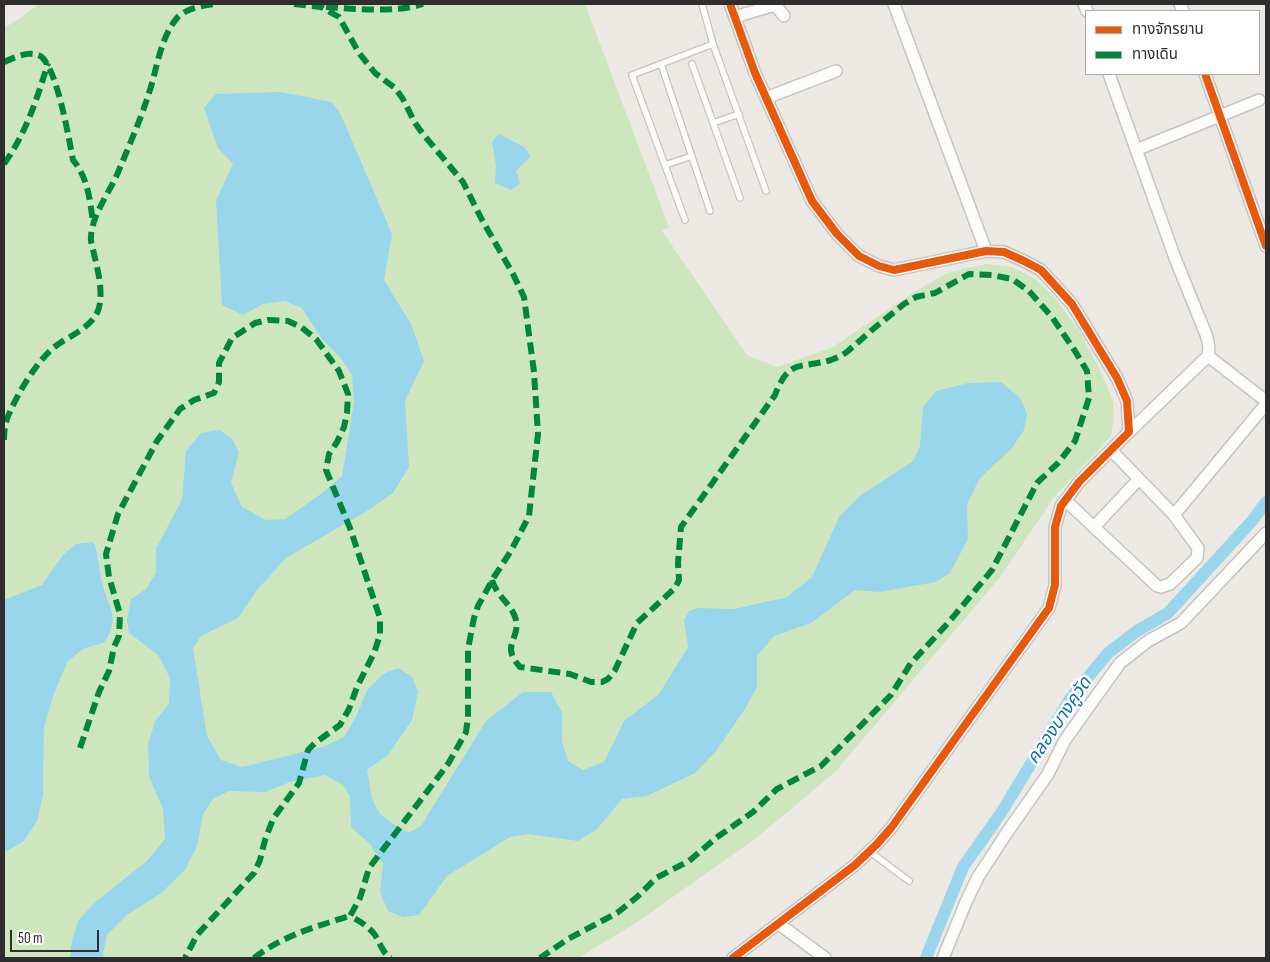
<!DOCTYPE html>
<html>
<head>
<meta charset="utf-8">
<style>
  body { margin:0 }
  #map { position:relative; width:1270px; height:962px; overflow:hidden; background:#ece8e4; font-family:"Sofia Sans Condensed","Noto Sans Thai",sans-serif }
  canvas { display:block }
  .frame { position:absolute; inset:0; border:5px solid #2e2e2e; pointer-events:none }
  .legend { position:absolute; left:1085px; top:10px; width:175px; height:65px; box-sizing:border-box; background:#fff; border:1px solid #ababab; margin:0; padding:6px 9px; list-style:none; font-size:15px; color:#2e2e2e }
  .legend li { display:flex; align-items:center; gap:10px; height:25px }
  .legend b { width:25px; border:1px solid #ababab }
  .scale { position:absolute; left:10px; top:930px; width:89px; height:22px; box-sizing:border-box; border:2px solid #2e2e2e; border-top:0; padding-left:6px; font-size:15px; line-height:18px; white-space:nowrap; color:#2e2e2e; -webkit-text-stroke:4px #fff; paint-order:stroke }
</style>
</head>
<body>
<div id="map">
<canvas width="1270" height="962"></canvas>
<div class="frame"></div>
<ul class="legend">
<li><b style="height:6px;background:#e8590c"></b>ทางจักรยาน</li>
<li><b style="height:6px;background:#00873e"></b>ทางเดิน</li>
</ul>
<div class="scale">50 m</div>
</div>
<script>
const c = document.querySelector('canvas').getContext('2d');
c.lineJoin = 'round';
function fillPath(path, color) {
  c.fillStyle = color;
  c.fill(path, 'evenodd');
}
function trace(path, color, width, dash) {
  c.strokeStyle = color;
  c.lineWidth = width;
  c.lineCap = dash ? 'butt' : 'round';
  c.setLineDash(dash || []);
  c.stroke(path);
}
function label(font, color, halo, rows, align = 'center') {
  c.font = font + ' "Sofia Sans Condensed","Noto Sans Thai",sans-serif';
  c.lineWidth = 5;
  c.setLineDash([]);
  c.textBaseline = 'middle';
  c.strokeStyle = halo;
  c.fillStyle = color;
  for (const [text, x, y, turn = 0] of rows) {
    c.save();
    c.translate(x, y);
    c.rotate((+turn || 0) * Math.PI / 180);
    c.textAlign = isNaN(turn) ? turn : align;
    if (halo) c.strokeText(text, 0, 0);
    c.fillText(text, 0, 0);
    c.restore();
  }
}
const green = new Path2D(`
  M39,4H585L669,227L662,231L747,355L777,367L833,347L911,294L947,273L986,264L1012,267L1034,278L1055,298L1080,332L1101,372L1113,401L1114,418L1111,436L1055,496L1000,577L836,771L759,836L636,923L578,958H4V28L22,17Z`);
const water = new Path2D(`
  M280,92L332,102L341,115L392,234L384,280L411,324L424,361L405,401L409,467L393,493L367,511L286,558L257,590L238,618L201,636L193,648L207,736L221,760L242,767L326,746L344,737L356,717L367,690L383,674L398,668L412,677L418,692L412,720L388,755L367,770C374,810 372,811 408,833L421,826L486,721L523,692H551L562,712V741L568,761L583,770L604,762L624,721L659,694L688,647L684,620L689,611L698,608L735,609L787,597L812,577L839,517L860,496L913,461L920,446L923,407L936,391L968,383L1001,382L1020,398L1027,414L1024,430L1012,448L979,479L967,505L968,539L950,573L936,582L879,592L855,590L811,623L774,636L757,656V687L745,709L716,751L695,773L647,796L622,799L597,829L578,841L528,834L510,837L447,876L419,915L403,917L388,911L380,892L383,864L370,844L351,827L350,796L343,785L325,775L290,782L265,792L229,791L213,799L203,814L197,846L185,870L161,893L127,915L107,935L103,954L104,958H70L72,940L79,920L94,903L148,860L165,839L163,809L149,777L148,745L155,721L169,704L170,678L158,655L129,633L127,620L131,599L146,589L156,573V548L182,500L186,451L201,433L220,430L232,439L239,452L231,483L242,507L266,520L285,519L321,494L342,476L354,402L352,375L340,357L321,338L302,308L285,301L263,304L243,315L222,305L216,201L233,164L218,148L204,108L216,94Z
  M499,134L524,147L531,156L516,171L520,183L511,190L495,183L496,165L492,142Z
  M94,542C98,555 99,569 102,582C108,608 121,616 105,642L83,649L68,661L54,693L44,727L43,795L37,821L24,841L7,851L4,850V600L42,585L63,555L76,544Z`);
const canal = new Path2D(`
  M926,958L963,867L1001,813L1070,699L1108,653L1137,631L1168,613L1252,521L1266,502`);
const service = new Path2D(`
  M702,4L713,44L766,191
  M661,64L710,211
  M692,64L740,198
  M713,123L739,114
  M665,165L692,156
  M685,220L632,75L713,44
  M869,851L909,881`);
const minor = new Path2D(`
  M730,4L755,73L812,201L837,234L859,256L879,266L894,270L986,251L1004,252L1024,261L1041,270L1072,304L1117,378L1127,401L1129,432L1079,482L1061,506L1055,527V585L1049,608L891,828L877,844L855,865L733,958
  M894,4L986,251
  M1084,4L1087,11
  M1180,4L1183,11
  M735,17L771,6L777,7L784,16
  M1109,74L1175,258L1207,337L1209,348L1208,356L1129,432
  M1205,74L1266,246
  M766,98L836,71
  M1136,150L1259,100
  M1208,356L1266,401
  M1065,500L1157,586L1161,587L1170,584L1197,558L1198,548L1174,515L1111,450
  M1174,515L1266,404
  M1094,527L1139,479
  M779,924L825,958
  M943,958L966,902L978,877L1008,831L1048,774L1065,740L1120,663L1148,641L1181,623L1266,533`);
const quiet = new Path2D(`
  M294,4L321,7L339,17L359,53L375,73L395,88L403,99L415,123L423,134L463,182L481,218L513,274L524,297L534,372L538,434L529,516L511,551L494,577L478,606L474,618L468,649V717L466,732L448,764L369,868L360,898L350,916C360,921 368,926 375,935C380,943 383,954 391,958
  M326,7C354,9 396,13 423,4
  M4,62C14,58 26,51 38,55C56,60 69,140 73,160C88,178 90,200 93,223
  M4,164C26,133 37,99 48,63
  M4,440C4,432 5,422 9,414C18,393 35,364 53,348C69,335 97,327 100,303C102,287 98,270 94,254C93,248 90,242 91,236C92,215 111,190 119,170C129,146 140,121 148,96C157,71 159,40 177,18C186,8 202,6 215,4
  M492,580C497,597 512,604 516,620C520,640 500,645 520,667L570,674L591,682H602L608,679L615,670L637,623L675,588L679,580L678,563L681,527L775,395C789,358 800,369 831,360C837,358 843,355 848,351L872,330L904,304L916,297L935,293L969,274L992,275L1012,279L1029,291L1052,317L1075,351L1087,371L1089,398L1075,441L1058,463L1037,483L992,570L949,622L911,663L891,695L821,766L777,789L753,812L716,838L689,861L656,878L637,897L617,913L568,939L540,958
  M80,748L99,692L109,671L114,647L119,636L120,614L109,577L106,554L118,514L157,441L180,409L194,400L214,393L219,382V363L232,338L255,323L268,320L288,321L301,327L316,339L339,371L348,394L347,413L344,427L337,442L329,454L326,470L350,528L380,618V635L374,653L357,687L349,709L340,725L315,743L308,750L299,783L273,819L265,840L260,860L254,873L197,935L185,958
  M254,958C282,936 317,926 350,916`);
const cycleway = new Path2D(`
  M730,4L755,73L812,201L837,234L859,256L879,266L894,270L986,251L1004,252L1024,261L1041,270L1072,304L1117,378L1127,401L1129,432L1079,482L1061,506L1055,527V585L1049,608L891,828L877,844L855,865L733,958
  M1205,74L1266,246`);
const waterNames = [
  ["คลองบางคูวัด",1060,721,-56]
];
fillPath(green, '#cee6be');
fillPath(water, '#99d6ec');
trace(canal, '#99d6ec', 12);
trace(service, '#c5c4c5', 8);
trace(minor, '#c5c4c5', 14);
trace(service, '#fcfcfb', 5.5);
trace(minor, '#fcfcfb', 11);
trace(quiet, '#00873e', 6, [12, 6]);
trace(cycleway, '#e8590c', 8);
label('italic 18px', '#0d6fa3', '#fff', waterNames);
</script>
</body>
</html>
